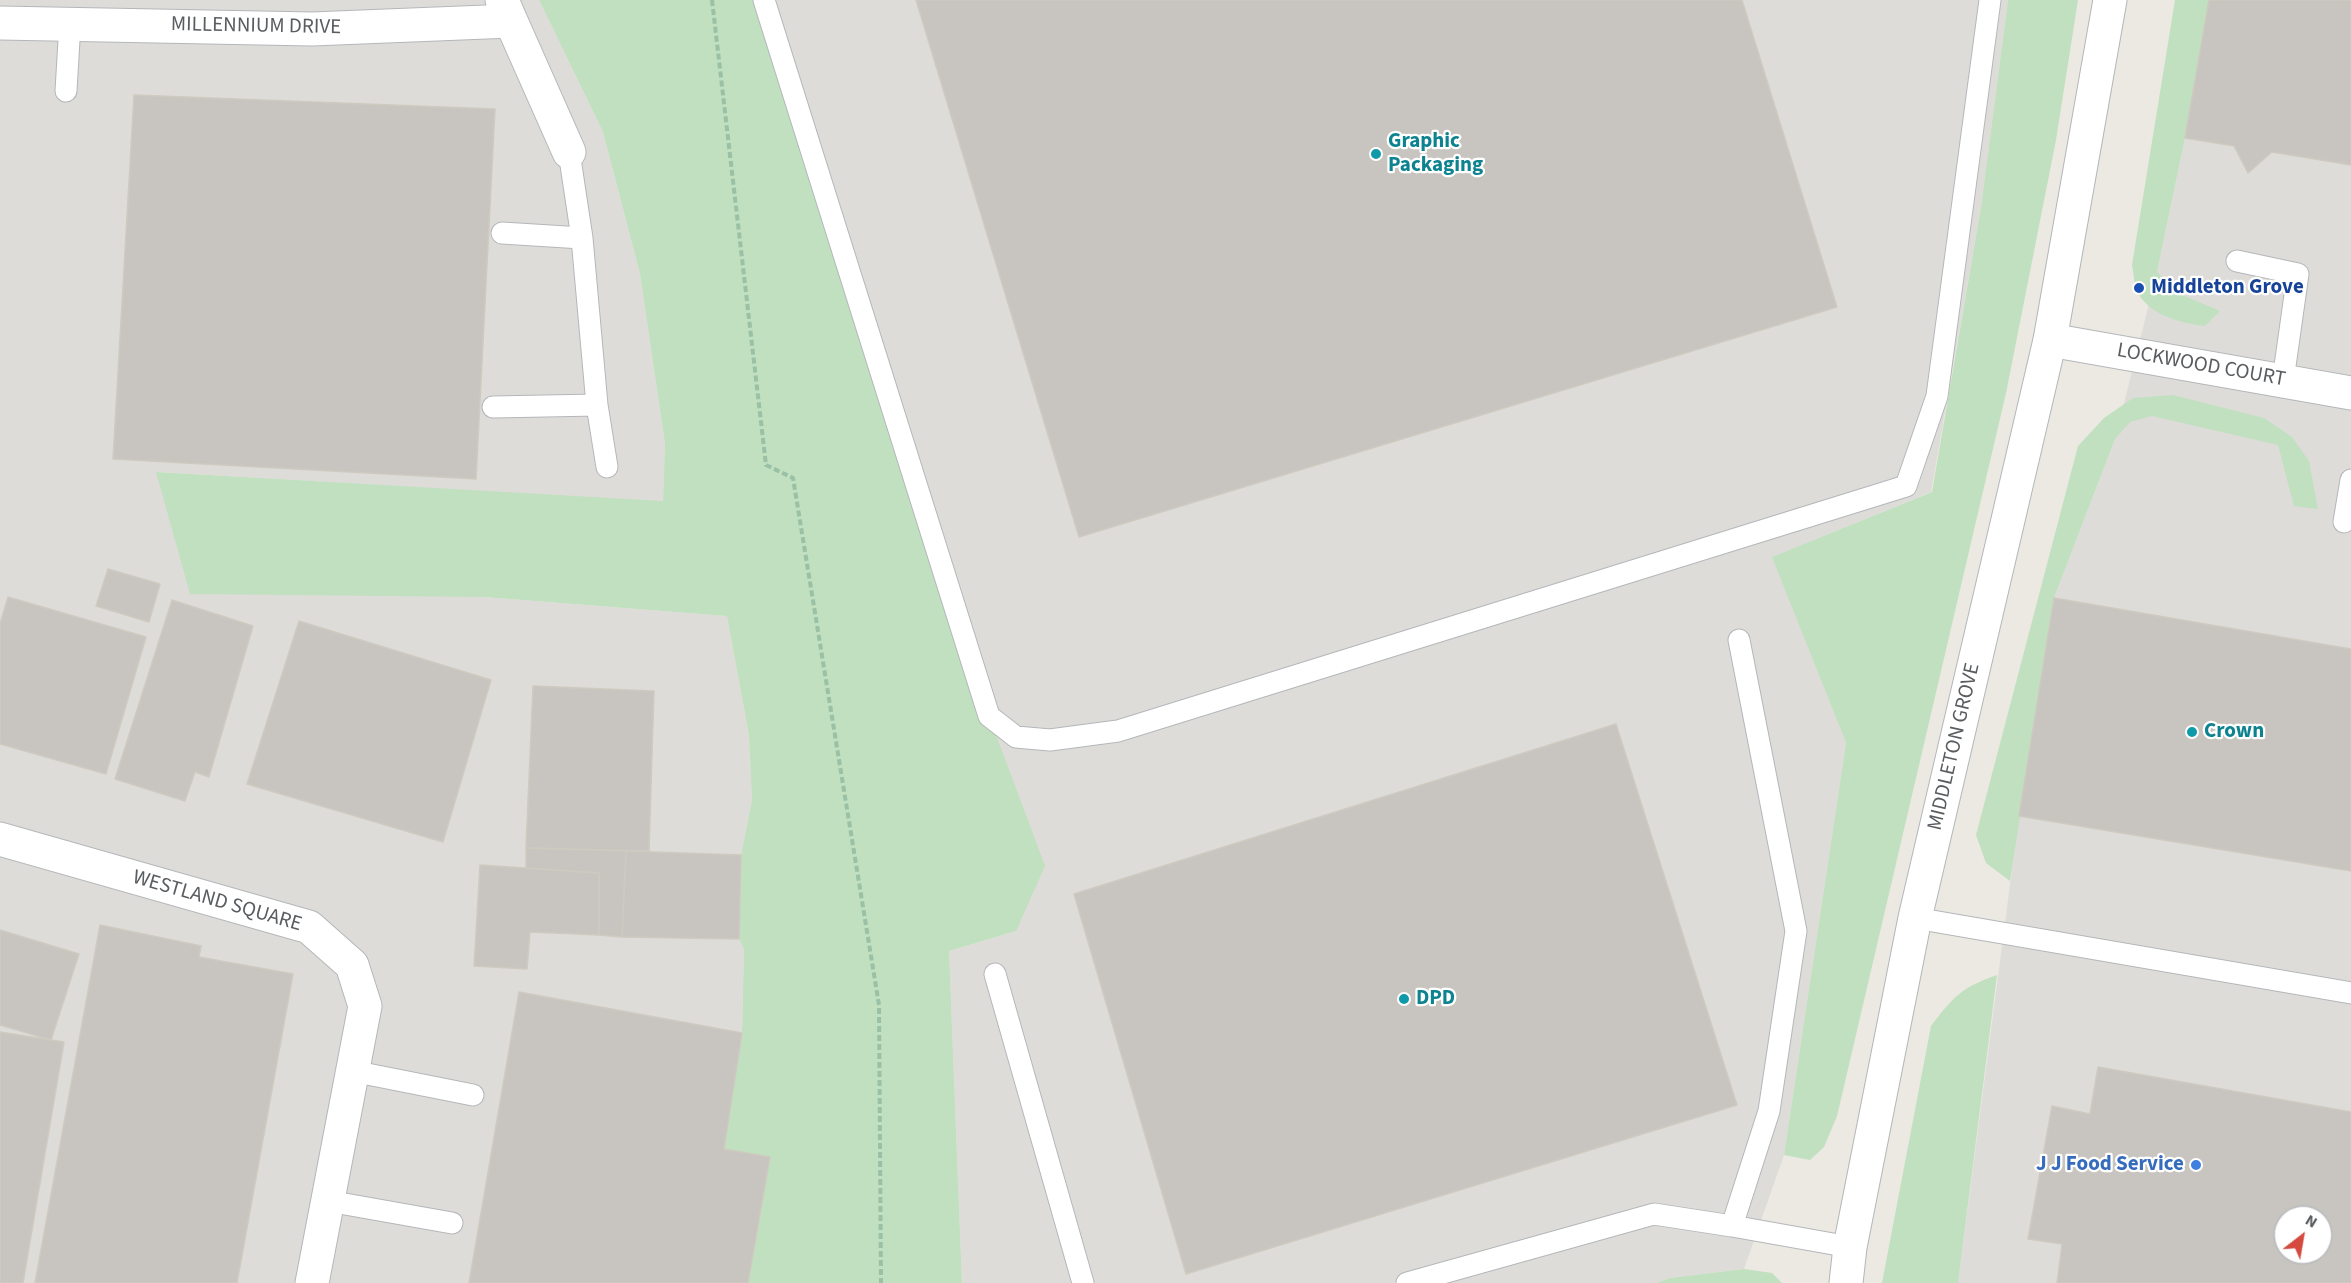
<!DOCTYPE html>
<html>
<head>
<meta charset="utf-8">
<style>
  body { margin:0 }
  #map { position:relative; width:2351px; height:1283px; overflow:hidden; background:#ebe9e1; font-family:"Source Sans 3",sans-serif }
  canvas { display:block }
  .north { position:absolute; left:2273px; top:1205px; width:60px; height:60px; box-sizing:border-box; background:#fff; border:2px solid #bdbebf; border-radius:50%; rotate:31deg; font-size:16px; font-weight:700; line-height:24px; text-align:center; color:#5a5d60 }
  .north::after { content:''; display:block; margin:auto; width:21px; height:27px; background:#d44a3e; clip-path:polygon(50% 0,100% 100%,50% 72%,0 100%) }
</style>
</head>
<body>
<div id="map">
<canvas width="2351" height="1283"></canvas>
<div class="north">N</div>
</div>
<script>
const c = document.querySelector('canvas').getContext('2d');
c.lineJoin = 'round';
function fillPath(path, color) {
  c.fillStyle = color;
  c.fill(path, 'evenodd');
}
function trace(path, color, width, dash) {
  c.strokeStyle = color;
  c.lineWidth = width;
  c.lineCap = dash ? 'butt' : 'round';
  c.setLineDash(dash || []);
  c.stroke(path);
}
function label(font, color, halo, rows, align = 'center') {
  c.font = font + ' "Source Sans 3",sans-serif';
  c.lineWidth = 4.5;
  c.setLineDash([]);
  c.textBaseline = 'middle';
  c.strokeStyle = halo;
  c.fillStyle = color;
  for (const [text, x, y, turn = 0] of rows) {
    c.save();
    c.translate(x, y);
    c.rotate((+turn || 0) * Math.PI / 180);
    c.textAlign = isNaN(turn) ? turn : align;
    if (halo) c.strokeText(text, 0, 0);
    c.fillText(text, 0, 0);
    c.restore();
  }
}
const industrial = new Path2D(`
  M0,0H539L603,132L640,274L665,444L663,502L157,472L484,597L727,616L749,736L752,800L741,855L739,939L744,949L742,1033L724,1149L770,1157L748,1283H0Z
  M764,0H2008L1981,207L1931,492L1773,557L1846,743L1784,1155L1744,1269L1670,1278L1656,1283H962L949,951L1016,931L989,716Z
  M2209,0H2351V1283H1958L2019,816L2054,598L2115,439L2157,272L2185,138ZM2285,1217H2321V1253H2285Z`);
const green = new Path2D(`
  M539,0H764L989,716L1045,866L1016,931L949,951L962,1283H748L770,1158L724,1149L742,1033L744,949L739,939L741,855L752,800L749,736L727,616L484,597L190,594L156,472L663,501L665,444L640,274L603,132Z
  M2008,0H2078L2056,140L2006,393L1837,1116L1824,1147L1810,1160L1784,1155L1846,743L1772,557L1932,492L1981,207Z
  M2175,0H2209L2185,138L2157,272L2182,295L2220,311L2205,326C2181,323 2151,316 2138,293C2134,286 2134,274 2132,265Z
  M2173,395L2264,418L2292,437L2309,461L2318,509L2294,506L2278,445L2152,416L2130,422L2115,439L2054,598L2010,881L1986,863L1976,835L2078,446L2104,418L2133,398Z
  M1997,975L1958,1283H1882L1931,1026C1953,997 1962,987 1997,975Z
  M1744,1269L1772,1273L1782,1283H1656L1670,1278Z`);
const building = new Path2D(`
  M916,0H1742L1837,307L1079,537Z
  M2209,0H2351V165L2272,152L2248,173L2234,146L2185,138Z
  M134,95L495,109L476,479L113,459Z
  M108,569L160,584L149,622L96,606Z
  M8,597L146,637L106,774L0,744V624Z
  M2054,598L2351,649V871L2019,816Z
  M172,600L253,626L209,777L195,772L185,801L115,779Z
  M299,621L491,680L443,842L247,784Z
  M533,686L654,691L649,851L526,848Z
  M1616,724L1737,1105L1186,1274L1074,894Z
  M526,848L626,851L622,937L599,935V873L526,868Z
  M626,851L741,855L739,939L622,937Z
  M480,865L599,873V935L530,932L527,969L474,966Z
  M100,925L201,946L199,957L293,974L237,1283H35Z
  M0,930L79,954L51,1040L0,1025Z
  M519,992L742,1033L724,1149L770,1157L748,1283H469Z
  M0,1032L64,1042L23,1283H0Z
  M2098,1067L2351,1112V1283H2057L2062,1244L2028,1239L2052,1106L2090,1114ZM2285,1217H2321V1253H2285Z`);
const path = new Path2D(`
  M712,0L766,465L793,478L879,1005L881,1283`);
const lane = new Path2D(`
  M764,0L989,716L1016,737L1050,740L1118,731L1906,486L1937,396L1990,0
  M66,91L70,23
  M569,152L582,238L597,405L607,467
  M502,233L582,238
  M2237,261L2298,274L2283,380
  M493,407L597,405
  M2344,522L2351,480
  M1915,918L2351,993
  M995,974L1083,1283
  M352,1071L473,1095
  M328,1201L452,1223
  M1732,1226L1769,1111L1796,931L1739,640
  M1407,1283L1654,1214L1732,1226L1850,1247`);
const street = new Path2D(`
  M511,21L569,152
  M0,23L312,29L511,21L502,0
  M2050,340L2351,393
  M0,839L309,927L352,965L365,1006L312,1283`);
const secondary = new Path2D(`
  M1846,1283L1850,1247L1915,918L2050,340L2110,0`);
const markers = [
  [1376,154,6,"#0f9aa8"],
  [2139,288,6,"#1a4fb4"],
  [2192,732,6,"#0f9aa8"],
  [1404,999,6,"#0f9aa8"],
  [2196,1165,6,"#3f7fe0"]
];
const streetNames = [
  ["MILLENNIUM DRIVE",256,27,1],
  ["LOCKWOOD COURT",2201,366,10],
  ["MIDDLETON GROVE",1955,747,-77],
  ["WESTLAND SQUARE",217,902,16]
];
const cultureNames = [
  ["Graphic",1388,142],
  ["Packaging",1388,166],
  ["Crown",2204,732],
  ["DPD",1416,999]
];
const transitNames = [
  ["Middleton Grove",2151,288]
];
const shopNames = [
  ["J J Food Service",2184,1165]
];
fillPath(industrial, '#dedcd9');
fillPath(green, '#c0e0c0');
fillPath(building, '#c8c5c0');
trace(building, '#cfcac0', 1.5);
trace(lane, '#b4b7ba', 23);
trace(street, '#b4b7ba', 35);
trace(secondary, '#b3b6ba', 35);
trace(path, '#9ac0a5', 4, [6, 3]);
trace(lane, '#fff', 21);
trace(street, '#fff', 33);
trace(secondary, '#fff', 33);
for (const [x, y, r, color] of markers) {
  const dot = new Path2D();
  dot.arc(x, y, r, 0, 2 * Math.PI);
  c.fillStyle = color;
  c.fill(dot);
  trace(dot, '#fff', 2);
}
label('21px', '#5a5d60', '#fff', streetNames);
label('bold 21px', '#0d838f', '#fff', cultureNames, 'left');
label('bold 21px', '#164399', '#fff', transitNames, 'left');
label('bold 21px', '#366cbe', '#fff', shopNames, 'right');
</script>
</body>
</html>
